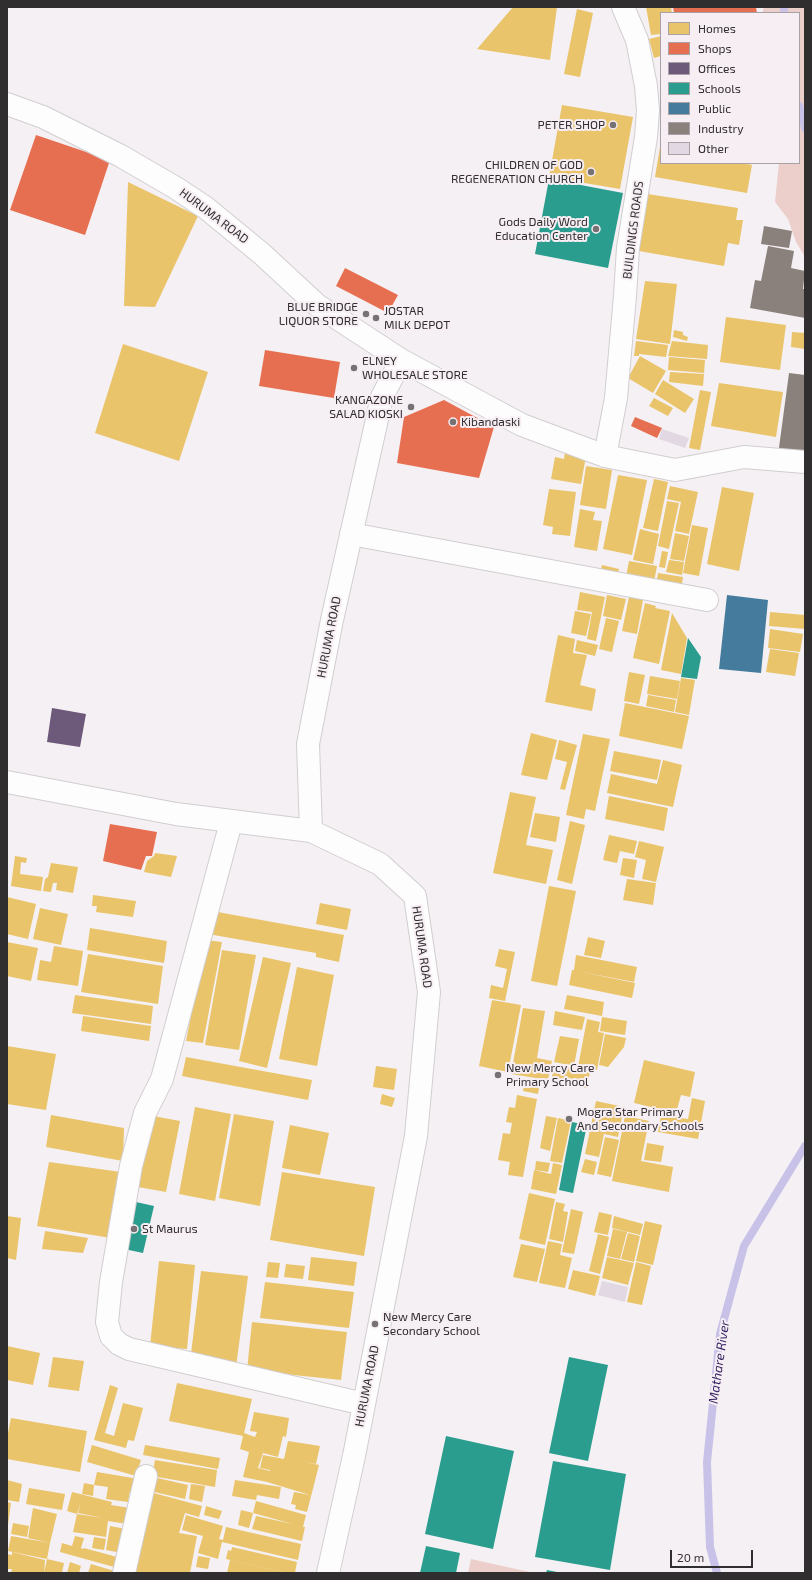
<!DOCTYPE html>
<html>
<head>
<meta charset="utf-8">
<style>
  body { margin:0 }
  #map { position:relative; width:812px; height:1580px; overflow:hidden; background:#f5f0f3; font-family:"Exo 2",sans-serif }
  canvas { display:block }
  .frame { position:absolute; inset:0; border:8px solid #312e30; pointer-events:none }
  .legend { position:absolute; left:660px; top:12px; width:140px; height:152px; box-sizing:border-box; background:#f7eef4; border:1px solid #a8a1a6; margin:0; padding:5px 7px; list-style:none; font-size:12px; color:#312e30 }
  .legend li { display:flex; align-items:center; gap:8px; height:20px }
  .legend b { width:20px; border:1px solid #a8a1a6 }
  .scale { position:absolute; left:670px; top:1550px; width:83px; height:18px; box-sizing:border-box; border:2px solid #312e30; border-top:0; padding-left:5px; font-size:12px; line-height:14px; white-space:nowrap; color:#312e30; -webkit-text-stroke:3px #f7eef4; paint-order:stroke }
</style>
</head>
<body>
<div id="map">
<canvas width="812" height="1580"></canvas>
<div class="frame"></div>
<ul class="legend">
<li><b style="height:11px;background:#e9c46a"></b>Homes</li>
<li><b style="height:11px;background:#e76f51"></b>Shops</li>
<li><b style="height:11px;background:#6d597a"></b>Offices</li>
<li><b style="height:11px;background:#2a9d8f"></b>Schools</li>
<li><b style="height:11px;background:#457b9d"></b>Public</li>
<li><b style="height:11px;background:#8a817c"></b>Industry</li>
<li><b style="height:11px;background:#e1d8e3"></b>Other</li>
</ul>
<div class="scale">20 m</div>
</div>
<script>
const c = document.querySelector('canvas').getContext('2d');
c.lineJoin = 'round';
function fillPath(path, color) {
  c.fillStyle = color;
  c.fill(path, 'evenodd');
}
function trace(path, color, width, dash) {
  c.strokeStyle = color;
  c.lineWidth = width;
  c.lineCap = dash ? 'butt' : 'round';
  c.setLineDash(dash || []);
  c.stroke(path);
}
function label(font, color, halo, rows, align = 'center') {
  c.font = font + ' "Exo 2",sans-serif';
  c.lineWidth = 4;
  c.setLineDash([]);
  c.textBaseline = 'middle';
  c.strokeStyle = halo;
  c.fillStyle = color;
  for (const [text, x, y, turn = 0] of rows) {
    c.save();
    c.translate(x, y);
    c.rotate((+turn || 0) * Math.PI / 180);
    c.textAlign = isNaN(turn) ? turn : align;
    if (halo) c.strokeText(text, 0, 0);
    c.fillText(text, 0, 0);
    c.restore();
  }
}
const green = new Path2D(`
  M764,7H805V257L796,242L788,219L775,202L779,163H799V13H762Z
  M471,1559L534,1573H468Z`);
const homes = new Path2D(`
  M513,7H557L550,60L477,49Z
  M646,7H671L672,13H661V34L651,35Z
  M577,9L593,13L580,77L564,74Z
  M661,36V56L654,58L649,39Z
  M562,105L633,117L620,189L549,177Z
  M660,147L661,163H742L752,165L747,193L655,177Z
  M128,182L198,216L155,307L124,306Z
  M641,193L738,208L736,220H743L739,245L728,243L724,266L639,251L643,226L637,224Z
  M645,281L677,284L670,344L636,339Z
  M726,317L786,325L780,370L720,362Z
  M674,330L683,332V335L688,337L687,341L673,337Z
  M792,332L805,333V349L791,347Z
  M636,341L668,345L666,357L639,354V356H634Z
  M672,341L708,345L707,359L668,356Z
  M123,344L208,372L179,461L95,433Z
  M640,356L666,371L653,393L628,378Z
  M669,357L705,360L704,373L668,370Z
  M670,372L704,374L703,386L669,382Z
  M663,380L694,399L685,413L655,394Z
  M719,383L783,392L776,437L711,426Z
  M700,390L711,392L700,450L689,448Z
  M654,398L673,408L668,416L649,406Z
  M565,452L586,456L581,484L551,479L555,457L564,459Z
  M586,466L612,470L606,509L580,505Z
  M618,475L647,480L632,555L603,549Z
  M654,479L668,482L658,531L643,528Z
  M670,486L698,492L689,534L675,531L681,502L667,499Z
  M722,487L754,493L739,571L707,564Z
  M549,489L576,492L570,536L552,534L553,527L543,525Z
  M667,501L679,503L669,549L658,546Z
  M580,509L595,512L593,520L602,521L597,551L574,547Z
  M692,525L708,528L699,576L683,573Z
  M640,529L659,534L653,564L633,560Z
  M675,533L689,536L684,561L670,559Z
  M662,551L668,552L665,568L659,567Z
  M669,560L684,562L682,575L666,572Z
  M629,561L657,566L654,582L626,577Z
  M602,565L619,569L617,578L600,573Z
  M658,573L683,577L681,590L656,586Z
  M580,592L605,597L596,641L587,639L592,612L577,610Z
  M607,595L626,599L621,620L603,616Z
  M629,597L643,600L637,634L622,631Z
  M645,603L656,606L655,608L670,611L659,664L633,658Z
  M575,611L591,614L586,636L571,633Z
  M770,612L805,615V629L769,626Z
  M672,613L687,638L681,674L661,670Z
  M606,618L619,621L612,652L599,649Z
  M770,629L803,634L800,652L768,648Z
  M558,635L575,639L573,653L587,655L580,685L596,689L592,711L545,702Z
  M577,640L598,645L595,656L575,651Z
  M770,649L799,653L795,676L766,672Z
  M629,672L645,675L639,704L624,701Z
  M650,676L680,681L677,699L647,694Z
  M681,678L695,680L689,715L675,712Z
  M648,695L676,700L674,712L646,706Z
  M625,703L689,716L682,749L619,736Z
  M531,733L557,740L547,780L521,775Z
  M583,734L610,739L595,811L586,809L584,819L566,815Z
  M559,740L577,745L565,790L560,789L567,762L555,759Z
  M614,751L661,760L657,780L610,771Z
  M663,760L682,765L673,807L607,793L611,774L657,784Z
  M510,792L536,797L526,845L553,850L546,884L493,873Z
  M609,796L668,808L664,831L605,819Z
  M535,813L560,817L556,842L530,837Z
  M570,821L585,825L572,884L557,880Z
  M609,835L637,841L634,854L620,851L617,863L603,860Z
  M639,841L664,847L656,882L642,879L646,860L635,857Z
  M155,853L177,856L171,877L144,872L147,861L154,856Z
  M15,856L27,858L26,863L21,862L20,874L43,877L41,891L11,886Z
  M623,858L637,860L634,878L620,875Z
  M51,863L78,867L73,893L56,890L57,883H53L51,892L43,891L45,879L48,877Z
  M627,879L656,883L653,905L623,900Z
  M549,886L576,891L557,986L531,981Z
  M93,895L136,901L133,917L96,912L97,906H92Z
  M7,897L36,904L28,939L7,934Z
  M320,903L351,909L347,930L316,924Z
  M40,908L68,914L61,945L33,939Z
  M212,911L344,935L339,962L316,957V953L208,934Z
  M90,928L167,941L164,963L87,950Z
  M588,937L605,941L601,958L584,955Z
  M206,940L222,942L203,1043L186,1041Z
  M7,942L38,948L31,981L7,976Z
  M54,946L83,951L78,986L37,980L40,960L51,962Z
  M499,949L515,952L505,1001L489,998L491,985L503,988L507,969L495,966Z
  M222,950L256,955L239,1050L205,1045Z
  M88,954L163,966L158,1004L81,992Z
  M576,955L637,967L634,982L577,971L635,983L632,998L569,985L572,970H574Z
  M263,957L291,963L267,1068L239,1061Z
  M297,967L334,975L317,1066L279,1059Z
  M75,995L153,1006L151,1024L72,1013Z
  M567,995L604,1002L602,1016L564,1009Z
  M492,1000L521,1005L508,1072L479,1066Z
  M523,1008L545,1011L537,1058L552,1061L548,1080L511,1074Z
  M555,1011L585,1017L582,1030L553,1025Z
  M83,1016L151,1026L149,1041L81,1031Z
  M602,1017L627,1021L625,1035L600,1031Z
  M587,1019L600,1022L598,1032L604,1033L597,1070L578,1067Z
  M605,1034L626,1038L624,1047L608,1067L599,1065Z
  M560,1036L579,1039L574,1066L554,1062Z
  M7,1046L56,1054L46,1110L7,1104Z
  M186,1057L312,1080L308,1100L182,1076Z
  M644,1060L695,1072L690,1097L681,1095L676,1113L634,1103Z
  M554,1065L590,1072L587,1088L551,1082Z
  M376,1066L397,1069L394,1090L373,1087Z
  M525,1079L540,1082L538,1094L523,1091Z
  M382,1094L395,1098L392,1107L380,1104Z
  M517,1095L537,1099L523,1177L508,1175L510,1162L498,1160L503,1133L510,1134L512,1123L506,1122L509,1107L515,1108Z
  M692,1098L705,1101L698,1139L658,1132L661,1115L688,1119Z
  M596,1101L624,1107L618,1137L604,1134L599,1157L585,1154Z
  M195,1107L231,1114L215,1201L179,1194Z
  M234,1114L274,1121L260,1206L219,1198Z
  M51,1115L124,1128L123,1161L46,1147Z
  M153,1116L180,1121L166,1192L138,1187Z
  M546,1116L557,1118L550,1151L540,1148Z
  M625,1116L649,1121L641,1161L673,1167L669,1192L612,1181Z
  M558,1118L571,1121L562,1163L550,1161Z
  M290,1125L329,1133L320,1175L282,1168Z
  M605,1137L619,1140L611,1177L597,1174Z
  M647,1143L664,1146L661,1162L644,1160Z
  M585,1159L597,1162L594,1175L581,1172Z
  M536,1161L550,1163L548,1172L535,1170Z
  M49,1162L121,1172L111,1238L37,1226Z
  M553,1163L562,1165L556,1194L531,1189L534,1170L551,1174Z
  M282,1172L375,1187L364,1256L270,1240Z
  M529,1193L555,1199L545,1245L519,1239Z
  M556,1202L565,1204L563,1211L568,1212L563,1242L549,1239Z
  M571,1209L583,1212L574,1254L562,1252Z
  M599,1212L612,1215L608,1235L594,1232Z
  M7,1216L21,1218L16,1260L7,1258Z
  M614,1216L643,1224L640,1235L612,1228Z
  M645,1221L662,1225L653,1265L636,1261Z
  M613,1229L627,1232L620,1259L607,1256Z
  M45,1231L88,1238L83,1253L42,1249Z
  M628,1233L640,1236L634,1262L621,1259Z
  M598,1234L609,1237L600,1274L589,1271Z
  M548,1241L562,1244L560,1255L572,1258L565,1288L539,1283Z
  M521,1244L545,1249L537,1282L513,1277Z
  M311,1257L357,1262L354,1286L308,1280Z
  M607,1257L634,1263L628,1285L602,1278Z
  M159,1261L195,1265L187,1349L150,1346Z
  M268,1262L280,1263L278,1278L266,1277Z
  M636,1262L651,1266L642,1305L627,1302Z
  M286,1264L305,1266L303,1279L284,1277Z
  M573,1270L600,1276L595,1296L568,1289Z
  M201,1271L248,1276L236,1367L190,1362Z
  M265,1282L354,1292L349,1328L260,1318Z
  M252,1322L347,1332L341,1380L247,1370Z
  M7,1346L40,1353L33,1385L7,1380Z
  M53,1357L84,1361L79,1391L48,1387Z
  M177,1383L252,1399L244,1433L255,1437L257,1432L250,1431L254,1412L289,1418L286,1437L283,1436L278,1457L263,1453L258,1468L270,1471V1470L260,1468L263,1455L284,1459L288,1441L320,1446L316,1464L301,1461L319,1465L307,1512L295,1509L296,1505L291,1504L294,1492L310,1495L267,1482L243,1477L249,1452L240,1449L243,1436L169,1421Z
  M110,1385L118,1388L105,1433L114,1436L123,1403L143,1408L134,1441L128,1440L126,1448L94,1440Z
  M11,1418L87,1431L80,1472L7,1459V1438Z
  M92,1445L141,1460L136,1476L87,1462Z
  M145,1445L220,1458L218,1469L143,1455Z
  M155,1460L217,1470L215,1487L152,1476Z
  M97,1472L139,1479L137,1492L130,1491L128,1502L106,1499L108,1487L94,1485Z
  M153,1477L188,1485L185,1499L150,1491Z
  M7,1480L22,1484L19,1502L7,1500Z
  M235,1480L281,1487L279,1499L257,1495L256,1500L232,1496Z
  M84,1483L94,1485L93,1496L82,1494Z
  M191,1484L205,1486L202,1502L189,1499Z
  M29,1488L65,1494L62,1510L26,1504Z
  M72,1492L112,1502L111,1505L130,1508L127,1524L108,1521L106,1537L73,1532L77,1514L67,1511ZM81,1502L78,1513L103,1518L77,1514Z
  M150,1492L202,1506L199,1517L185,1513L179,1533L197,1536L190,1573H134Z
  M256,1501L306,1515L303,1527H305L302,1541L252,1529L256,1516L293,1524L253,1513L249,1528L238,1525L241,1510L253,1513Z
  M7,1502L11,1503L8,1525H7Z
  M206,1506L222,1511L219,1519L204,1515Z
  M33,1508L57,1514L50,1543L28,1538Z
  M186,1515L223,1526L219,1539L223,1540L226,1527L301,1544L298,1560L222,1542L218,1559L198,1553L203,1536L182,1530Z
  M13,1523L29,1526L27,1537L11,1534Z
  M110,1526L126,1529L122,1553L106,1550Z
  M11,1536L50,1543L47,1559L8,1551Z
  M75,1536L84,1538L81,1548L83,1549L84,1548L117,1557L114,1567L60,1552L62,1543L72,1546Z
  M94,1537L106,1539L104,1550L92,1548Z
  M232,1547L297,1562L295,1573H288L226,1559L228,1550L231,1551Z
  M12,1552L45,1560L44,1573H11L12,1569H7V1554L12,1555Z
  M198,1556L210,1558L208,1569L196,1567Z
  M47,1559L64,1563L62,1573H44Z
  M230,1560L283,1572L282,1573H227Z
  M70,1562L81,1566L79,1573H67Z
  M91,1564L121,1573H88Z`);
const shops = new Path2D(`
  M673,7H756L757,13H674Z
  M36,135L110,160L85,235L10,210Z
  M345,268L398,295L388,313L336,286Z
  M265,350L340,362L334,398L259,386Z
  M444,400L494,427L479,478L397,463L404,417Z
  M635,417L662,428L657,438L631,426Z
  M110,824L157,832L152,856H146L141,870L103,861Z`);
const offices = new Path2D(`
  M52,708L86,714L80,747L47,742Z`);
const schools = new Path2D(`
  M549,179L623,193L608,268L535,254Z
  M688,638L701,657L697,679L681,677Z
  M572,1122L587,1125L573,1193L559,1190Z
  M136,1202L154,1206L143,1253L124,1249Z
  M569,1357L608,1365L588,1461L549,1453Z
  M446,1436L514,1451L493,1549L425,1534Z
  M553,1461L626,1474L610,1570L535,1557Z
  M426,1546L460,1553L456,1573H420Z
  M547,1570L557,1572V1573H546Z`);
const public = new Path2D(`
  M727,595L768,600L761,673L719,669Z`);
const industry = new Path2D(`
  M764,226L792,231L789,248L761,244Z
  M768,246L794,251L791,268L805,271L803,289H805V318L750,308L755,280L761,281Z
  M789,373L805,375V459L778,455Z`);
const stream = new Path2D(`
  M784,7V13
  M799,106L805,128
  M717,1573L710,1547L707,1462L720,1334L744,1246L805,1146`);
const building = new Path2D(`
  M662,429L689,438L685,448L659,439Z
  M602,1281L628,1287L625,1302L598,1295Z`);
const minor = new Path2D(`
  M7,104L43,117L121,156L176,188L206,208L262,254L317,305L401,360L522,425L605,456L675,470L744,457L805,462
  M605,456L616,398L625,296L628,248L646,137L648,110L646,86L637,40L623,7
  M351,534L707,600
  M7,782L176,814L311,831L380,864L415,896L429,992L416,1136L354,1456L328,1573
  M231,822L162,1079L145,1113L131,1166L111,1282L107,1322L111,1336L119,1344L129,1349L364,1404
  M311,831L308,744L332,620L382,397L401,360
  M124,1573L146,1476`);
const markers = [
  [613,125,4,"#767274"],
  [591,172,4,"#767274"],
  [596,229,4,"#767274"],
  [366,314,4,"#767274"],
  [376,318,4,"#767274"],
  [354,368,4,"#767274"],
  [411,407,4,"#767274"],
  [453,422,4,"#767274"],
  [498,1075,4,"#767274"],
  [569,1119,4,"#767274"],
  [134,1229,4,"#767274"],
  [375,1324,4,"#767274"]
];
const poiNames = [
  ["PETER SHOP",605,125,"right"],
  ["CHILDREN OF GOD",583,165,"right"],
  ["REGENERATION CHURCH",583,179,"right"],
  ["Gods Daily Word",588,222,"right"],
  ["Education Center",588,236,"right"],
  ["BLUE BRIDGE",358,307,"right"],
  ["LIQUOR STORE",358,321,"right"],
  ["JOSTAR",384,311],
  ["MILK DEPOT",384,325],
  ["ELNEY",362,361],
  ["WHOLESALE STORE",362,375],
  ["KANGAZONE",403,400,"right"],
  ["SALAD KIOSKI",403,414,"right"],
  ["Kibandaski",461,422],
  ["New Mercy Care",506,1068],
  ["Primary School",506,1082],
  ["Mogra Star Primary",577,1112],
  ["And Secondary Schools",577,1126],
  ["St Maurus",142,1229],
  ["New Mercy Care",383,1317],
  ["Secondary School",383,1331]
];
const streetNames = [
  ["HURUMA ROAD",214,216,37],
  ["BUILDINGS ROADS",633,230,-83],
  ["HURUMA ROAD",329,637,-79],
  ["HURUMA ROAD",422,947,82],
  ["HURUMA ROAD",367,1386,-79]
];
const waterNames = [
  ["Mathare River",719,1362,-82]
];
fillPath(green, '#eccecb');
fillPath(homes, '#e9c46a');
fillPath(shops, '#e76f51');
fillPath(offices, '#6d597a');
fillPath(schools, '#2a9d8f');
fillPath(public, '#457b9d');
fillPath(industry, '#8a817c');
trace(stream, '#c8c2e8', 8);
fillPath(building, '#e1d8e3');
trace(minor, '#d1ced0', 24);
trace(minor, '#fefdfd', 22);
for (const [x, y, r, color] of markers) {
  const dot = new Path2D();
  dot.arc(x, y, r, 0, 2 * Math.PI);
  c.fillStyle = color;
  c.fill(dot);
  trace(dot, '#f7eef4', 1.5);
}
label('12px', '#312e30', '#f7eef4', poiNames, 'left');
label('12px', '#312e30', '#f7eef4', streetNames);
label('italic 13px', '#322563', '#f7eef4', waterNames);
</script>
</body>
</html>
